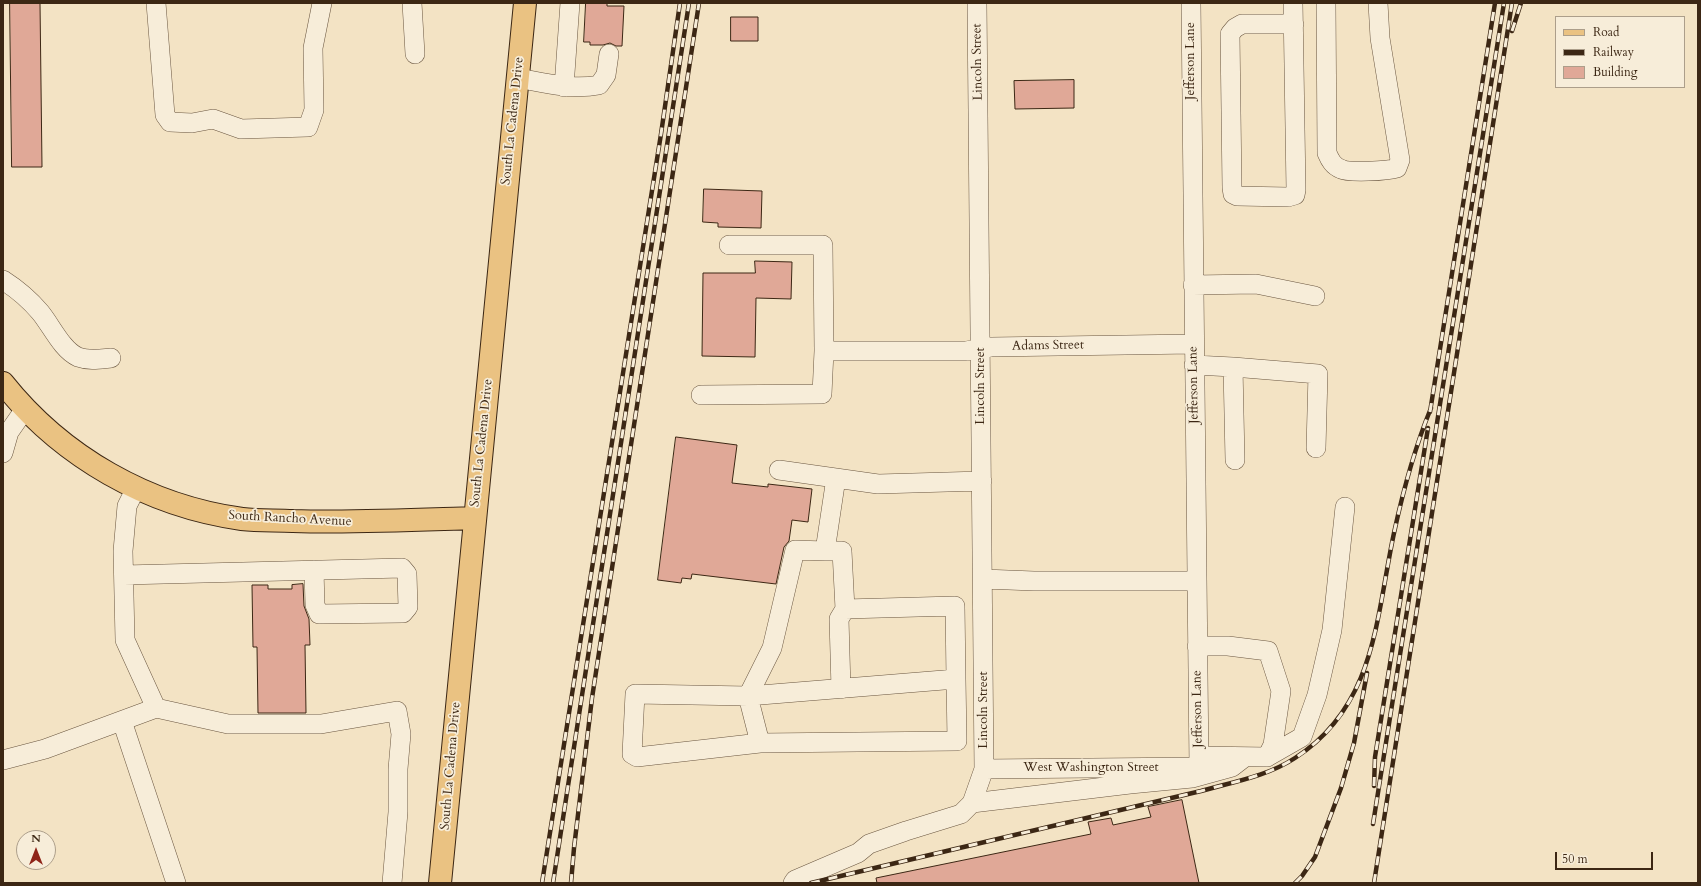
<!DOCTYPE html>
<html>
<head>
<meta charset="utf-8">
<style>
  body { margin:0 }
  #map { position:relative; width:1701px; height:886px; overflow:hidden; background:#f3e3c4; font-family:Cardo,serif }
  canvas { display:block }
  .frame { position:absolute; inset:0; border:4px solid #3c2714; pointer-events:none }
  .legend { position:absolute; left:1555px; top:16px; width:130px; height:72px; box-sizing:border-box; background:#f7edd9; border:1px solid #ac9e8a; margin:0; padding:5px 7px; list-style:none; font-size:12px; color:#3c2714 }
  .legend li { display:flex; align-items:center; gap:8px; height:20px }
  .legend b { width:20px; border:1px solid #ac9e8a }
  .north { position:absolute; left:16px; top:830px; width:40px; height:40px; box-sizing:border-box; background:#f7edd9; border:1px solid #ac9e8a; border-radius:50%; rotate:0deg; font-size:11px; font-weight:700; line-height:16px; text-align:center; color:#3c2714 }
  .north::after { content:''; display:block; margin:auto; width:14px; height:18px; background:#8f2418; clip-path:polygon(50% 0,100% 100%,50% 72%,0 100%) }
  .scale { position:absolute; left:1555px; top:852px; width:98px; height:18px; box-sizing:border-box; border:2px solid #3c2714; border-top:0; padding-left:5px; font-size:12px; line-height:14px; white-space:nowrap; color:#3c2714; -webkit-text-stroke:3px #f7edd9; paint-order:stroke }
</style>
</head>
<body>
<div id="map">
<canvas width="1701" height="886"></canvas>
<div class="frame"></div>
<ul class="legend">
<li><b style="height:5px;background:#eac282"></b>Road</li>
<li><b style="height:5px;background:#3c2714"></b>Railway</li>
<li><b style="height:11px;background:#e0a897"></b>Building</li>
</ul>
<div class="north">N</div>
<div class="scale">50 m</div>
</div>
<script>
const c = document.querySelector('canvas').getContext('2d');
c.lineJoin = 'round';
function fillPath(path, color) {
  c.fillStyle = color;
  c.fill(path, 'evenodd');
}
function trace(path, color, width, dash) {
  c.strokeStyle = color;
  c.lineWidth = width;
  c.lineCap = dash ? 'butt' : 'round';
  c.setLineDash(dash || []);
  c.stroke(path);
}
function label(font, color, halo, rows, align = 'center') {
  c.font = font + ' Cardo,serif';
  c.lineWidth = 3.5;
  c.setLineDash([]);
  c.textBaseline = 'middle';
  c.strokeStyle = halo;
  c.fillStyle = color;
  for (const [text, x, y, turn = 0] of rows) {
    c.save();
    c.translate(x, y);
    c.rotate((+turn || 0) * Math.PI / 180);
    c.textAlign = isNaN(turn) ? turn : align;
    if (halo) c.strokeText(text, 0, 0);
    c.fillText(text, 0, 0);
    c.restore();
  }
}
const building = new Path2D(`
  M10,3H40L42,167H12Z
  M586,3H607V6H624L622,46H616L610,43L603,45H590V42H584Z
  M731,17H758V41H731Z
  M1074,80V108L1015,109L1014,81Z
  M704,189L762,191L761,228L718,227V223L703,222Z
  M755,261L792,262L791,299L756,298L755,357L702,356L703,273H755Z
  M676,437L737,445L732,483L768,487V484L812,489L808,522L792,520L789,541L784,547L776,584L692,574L691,579L682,578L681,583L658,580Z
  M303,584L304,606L309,619L310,645H305L306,713H258L257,647H253L252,585H268V589H292V585Z
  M1182,800L1199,883H877L876,878L1091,834L1088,822L1111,818L1113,825L1151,817L1148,807Z`);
const minor = new Path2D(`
  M156,3L165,115L170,122L192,123L213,119L241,129L308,127L314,110L313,48L322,3
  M412,3L415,54
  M1293,3L1296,190L1295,195L1288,197L1237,196L1233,194L1232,188L1230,34L1235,28L1242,24H1294
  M1326,3L1327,153C1330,160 1333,166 1341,169C1348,173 1388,171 1397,168L1400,160L1380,38L1378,3
  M518,78C545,83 571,90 599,85L606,75L609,54
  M564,87L570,3
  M729,245H823L824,351H966L991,347L1193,344
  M3,280C17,289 29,299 40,312C51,325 62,350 78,357C89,361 100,359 111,358
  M1193,285L1256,284L1315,296
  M1194,365L1233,367L1235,460
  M1233,367L1318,374L1316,448
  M701,395L822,394L824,351
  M3,453L9,432L25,409
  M779,470L878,484L982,481
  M136,488L127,506L123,551L125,640L156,708
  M825,551H842L845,609L955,606L956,679
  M124,575L402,568L407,574L408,607L403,613L319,614L315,605L314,570
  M983,579L1034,581H1196
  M1197,646H1228L1268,651L1281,691L1273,745L1267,757L1199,756
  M841,689L839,619L845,609
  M122,721L176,883
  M760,743L957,741L956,679L748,696L760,743L637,757L632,754L635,694L748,696L772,648L795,550L825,551L836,478
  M1267,757L1302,737L1317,695L1332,630L1345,507
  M3,760L45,749L156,708L228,724H321L397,711L401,734L398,769V812L392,883
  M984,769L1199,767L1191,3
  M972,803L1130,784L1192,778L1232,767L1245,757
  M793,883L795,880L858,853L869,844L906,831L961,814L972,803L984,769L977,3`);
const major = new Path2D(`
  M3,383C62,457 148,506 242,519C259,521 276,520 293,521C354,523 414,520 475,518
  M440,883L525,3`);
const rail = new Path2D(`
  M1512,31L1521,3
  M1430,412L1495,3
  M1374,786L1375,757L1428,428
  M1373,824L1504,3
  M542,883L661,134L680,3
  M553,883L689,3
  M571,883L574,848L592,698L699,3
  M811,883L1201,791C1233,782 1268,776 1295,758C1376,706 1376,617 1394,533C1403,491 1415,447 1431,408
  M1295,883L1302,876L1315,857L1341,788L1354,743L1367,673
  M1374,883L1512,3`);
const streetNames = [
  ["Jefferson Lane",1191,61,-90],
  ["Lincoln Street",978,62,-91],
  ["South La Cadena Drive",513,121,-84],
  ["Adams Street",1048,346,-1],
  ["Jefferson Lane",1194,385,-91],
  ["Lincoln Street",981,386,-90],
  ["South La Cadena Drive",482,443,-84],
  ["South Rancho Avenue",290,519,3],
  ["Jefferson Lane",1198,709,-91],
  ["Lincoln Street",984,710,-90],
  ["South La Cadena Drive",451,766,-85],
  ["West Washington Street",1091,768]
];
fillPath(building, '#e0a897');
trace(building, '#3c2714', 1);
trace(minor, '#6a5640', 20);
trace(major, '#3c2714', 24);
trace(minor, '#f7edd9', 19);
trace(major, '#eac282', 22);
trace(rail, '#3c2714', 4.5);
trace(rail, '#f7edd9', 3, [9]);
label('13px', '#3c2714', '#f7edd9', streetNames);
</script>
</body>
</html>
